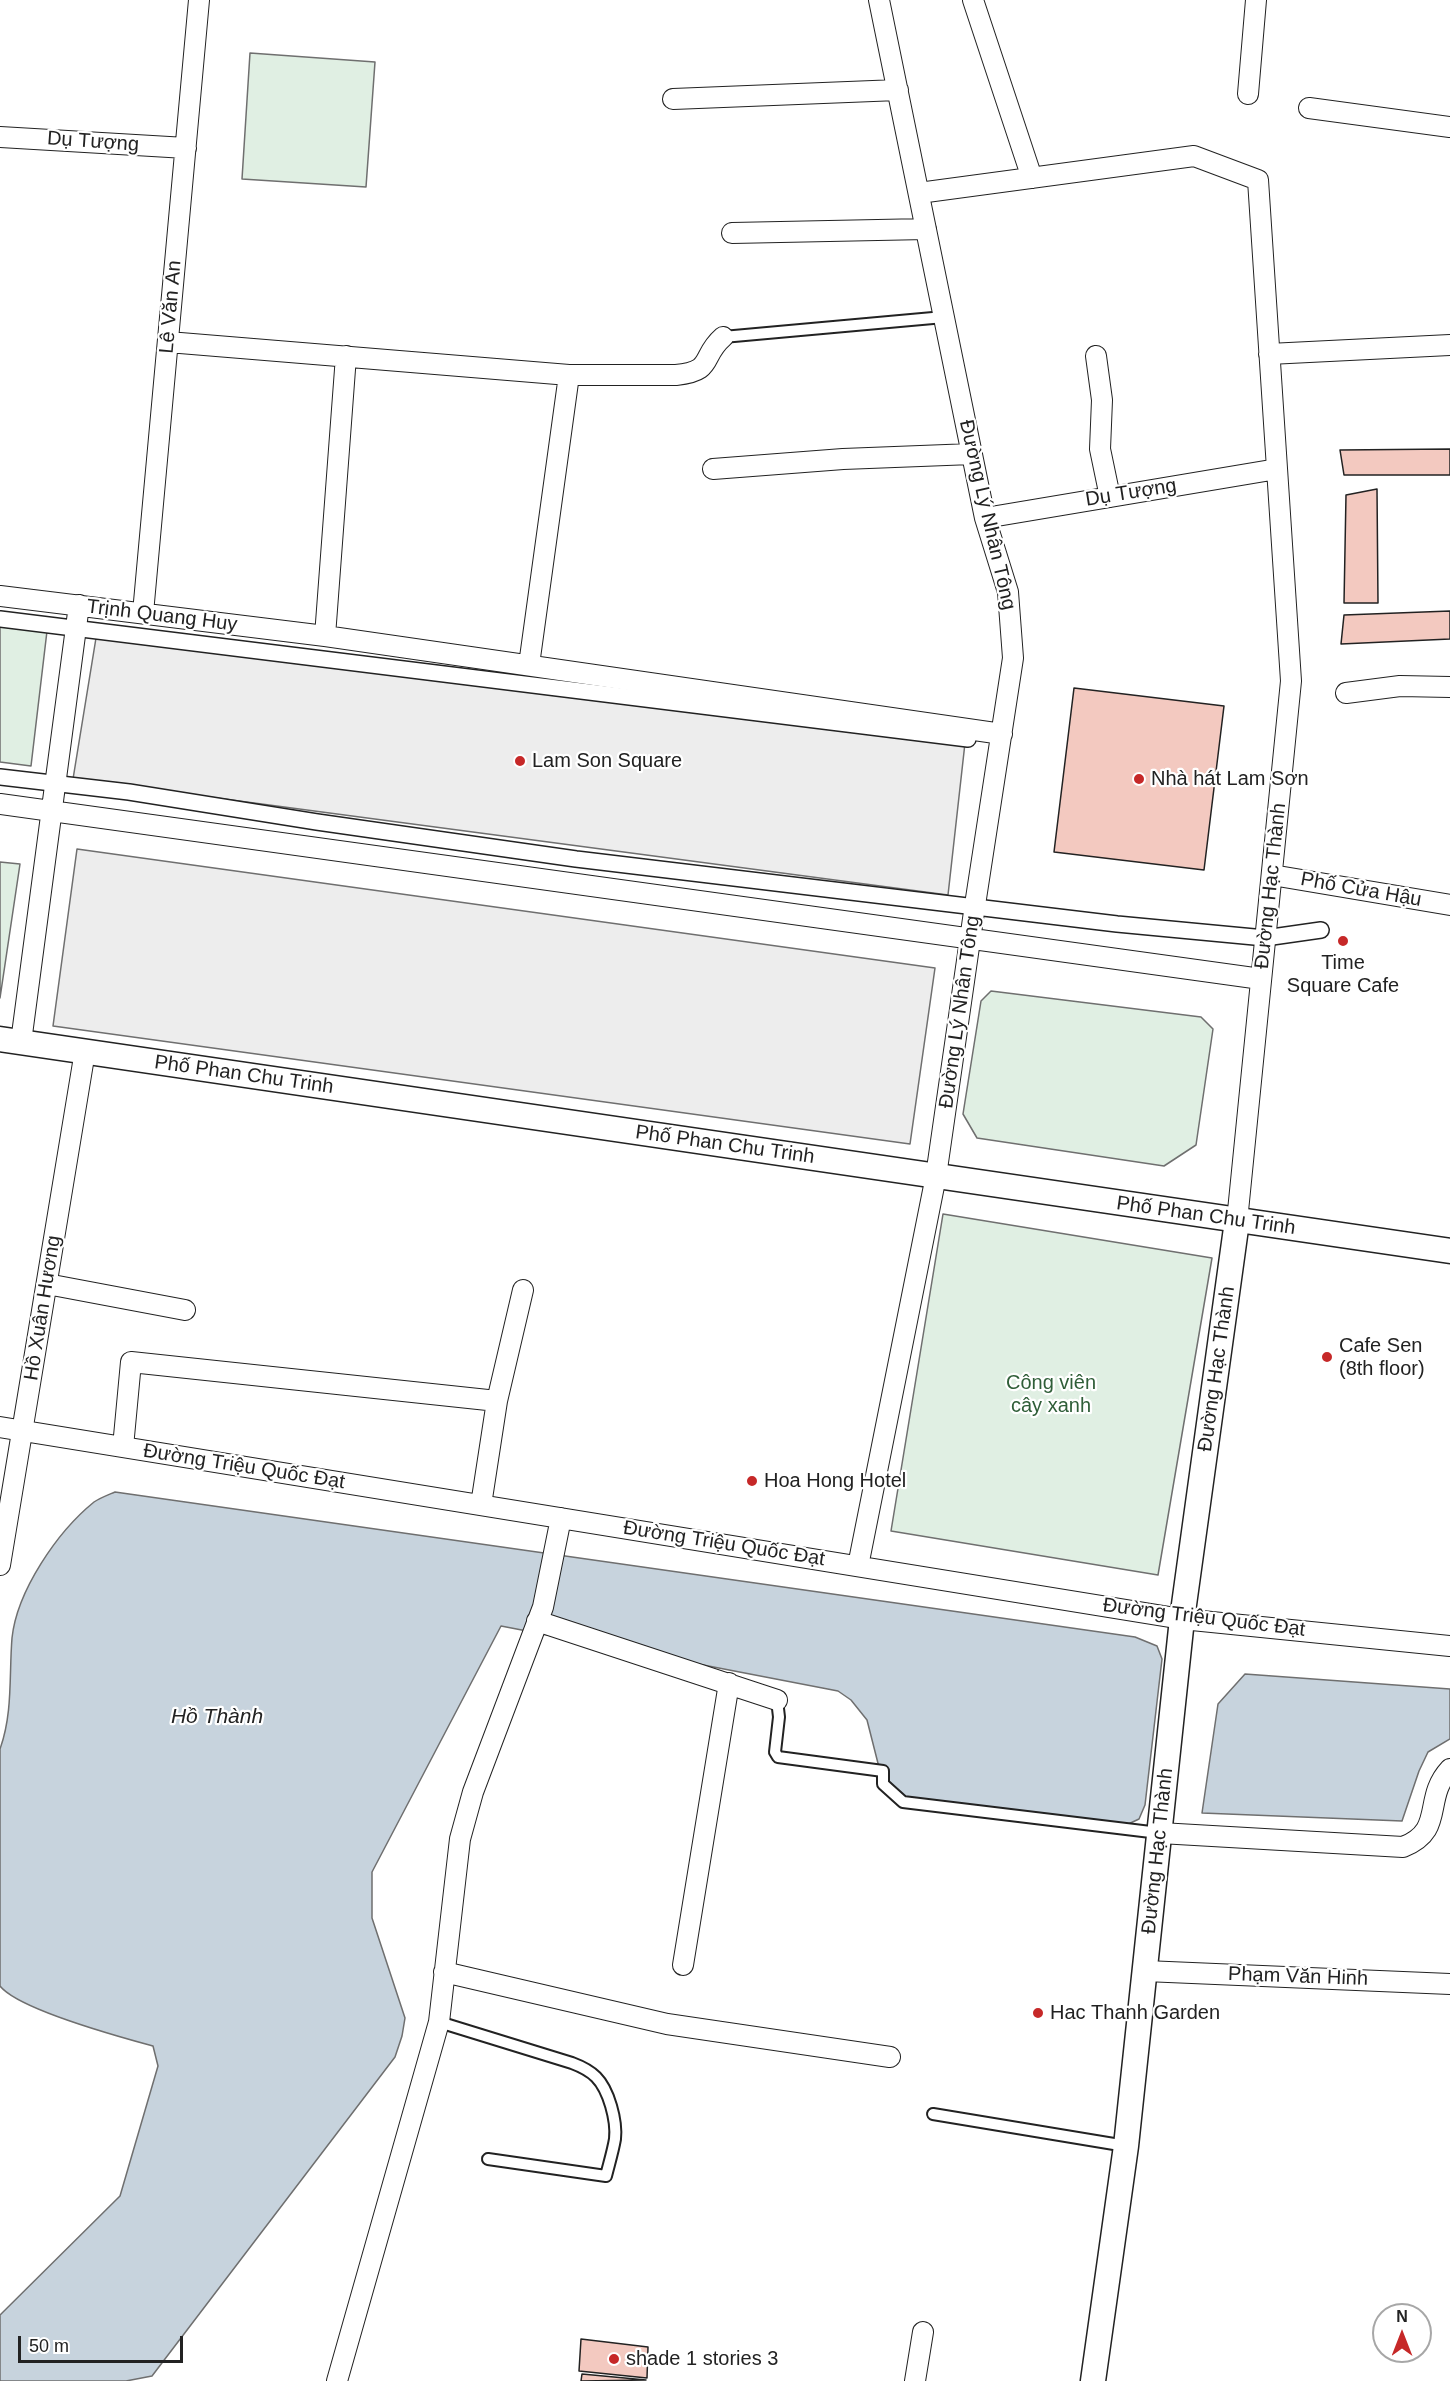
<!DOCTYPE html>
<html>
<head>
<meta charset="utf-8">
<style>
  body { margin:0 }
  #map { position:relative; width:1450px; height:2381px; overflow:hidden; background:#fff; font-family:Arial,sans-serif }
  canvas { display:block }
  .north { position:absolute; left:1372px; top:2303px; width:60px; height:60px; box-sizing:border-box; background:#fff; border:2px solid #a7a7a7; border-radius:50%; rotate:0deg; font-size:16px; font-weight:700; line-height:24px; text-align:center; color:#222 }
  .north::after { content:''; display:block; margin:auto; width:21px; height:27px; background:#c62828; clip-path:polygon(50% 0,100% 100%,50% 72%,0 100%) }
  .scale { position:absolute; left:18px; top:2336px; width:165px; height:27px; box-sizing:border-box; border:3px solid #222; border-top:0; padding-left:8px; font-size:18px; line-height:21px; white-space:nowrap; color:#222; -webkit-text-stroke:4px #fff; paint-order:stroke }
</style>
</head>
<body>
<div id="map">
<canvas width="1450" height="2381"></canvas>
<div class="north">N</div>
<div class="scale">50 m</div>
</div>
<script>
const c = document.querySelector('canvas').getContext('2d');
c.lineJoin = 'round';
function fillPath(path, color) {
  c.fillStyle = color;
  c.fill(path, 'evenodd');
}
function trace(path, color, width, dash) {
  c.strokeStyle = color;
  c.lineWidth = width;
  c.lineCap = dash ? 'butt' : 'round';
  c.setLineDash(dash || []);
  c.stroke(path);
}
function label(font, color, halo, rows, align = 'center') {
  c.font = font + ' Arial,sans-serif';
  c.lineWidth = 4.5;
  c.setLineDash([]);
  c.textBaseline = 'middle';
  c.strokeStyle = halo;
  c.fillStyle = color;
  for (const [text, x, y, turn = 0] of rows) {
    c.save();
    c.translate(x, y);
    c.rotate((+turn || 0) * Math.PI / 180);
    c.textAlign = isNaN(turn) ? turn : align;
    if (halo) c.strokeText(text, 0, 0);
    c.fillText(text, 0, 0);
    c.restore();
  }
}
const green = new Path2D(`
  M250,53L375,62L366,187L242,179Z
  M0,625L47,631L31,766L0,762Z
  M0,862L20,864L0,998Z
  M991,991L1201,1017L1213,1029L1196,1145L1164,1166L977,1138L963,1114L981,1001Z
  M943,1214L1212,1258L1158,1575L891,1531Z`);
const parking = new Path2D(`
  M96,638L965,743L948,895L73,779Z
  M77,849L935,968L910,1144L53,1026Z`);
const water = new Path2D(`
  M115,1492L1135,1637L1157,1646L1162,1659L1145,1805L1139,1819L1122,1827L908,1799L884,1787L867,1720L851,1700L838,1691L501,1626L372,1872V1918L405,2018L402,2036L395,2057L152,2376L126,2381H0V2315L120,2196L158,2066L153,2046C120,2037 19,2010 0,1986V1749C13,1713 9,1675 12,1638C17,1591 57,1532 94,1502C100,1498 108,1495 115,1492Z
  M1245,1674L1450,1689V1739L1428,1752L1419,1771L1402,1821L1202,1813L1218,1704Z`);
const building = new Path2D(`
  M1450,449V475H1344L1340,450Z
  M1377,489L1378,603H1344L1346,495Z
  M1450,611V639L1341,644L1344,615Z
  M1074,688L1224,706L1204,870L1054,852Z
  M581,2339L648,2347L647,2378L579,2371Z
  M582,2374L646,2380L581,2381Z`);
const service = new Path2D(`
  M723,337L944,317
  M777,1700L779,1717L775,1752L778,1757L883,1771V1784L903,1802L1159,1833
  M439,2022L572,2063C580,2066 589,2070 596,2077C609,2090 617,2121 615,2139C613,2151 609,2164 606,2176L488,2159
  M933,2114L1126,2146`);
const pedestrian = new Path2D(`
  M0,619L968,739
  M0,777L129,792L317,822L576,859L1117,924L1265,938L1321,930`);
const minor = new Path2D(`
  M973,0L1032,178
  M1248,94L1256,0
  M673,99L898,90
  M1309,108L1450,127
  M0,137L186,148
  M919,193L1194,156L1258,180L1291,681L1237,1221
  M732,233L926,229
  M168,342L569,375H676C715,371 700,357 723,337
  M1269,354L1450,345
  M1096,356L1102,400L1100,449L1110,497
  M713,469L843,459L972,454
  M985,518L1277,469
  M0,596L325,636L1002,734
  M143,613L199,0
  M325,636L346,356
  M529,665L569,375
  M1346,693L1400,686L1450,687
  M0,804L1261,979
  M1272,875L1450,905
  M21,1042L79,605
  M47,1284L185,1310
  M0,1427L1182,1619L1450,1646
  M123,1447L131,1362L497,1401
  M481,1505L497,1401L523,1290
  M0,1565L85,1051
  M858,1566L936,1176L975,905L1013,658L1008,592L985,518L879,0
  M537,1621L777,1700
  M1160,1833L1403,1847C1446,1830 1422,1799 1450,1769
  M683,1965L729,1683
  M1145,1971L1450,1984
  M444,1972L667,2024L890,2057
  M337,2381L439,2022L460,1839L473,1792L543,1607L561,1518
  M915,2381L923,2332`);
const tertiary = new Path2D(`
  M0,1039L1450,1251
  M1093,2381L1126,2146L1182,1619L1237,1221`);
const markers = [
  [520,761,6,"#c62828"],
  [1139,779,6,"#c62828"],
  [1343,941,6,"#c62828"],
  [1327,1357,6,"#c62828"],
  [752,1481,6,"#c62828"],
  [1038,2013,6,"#c62828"],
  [614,2359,6,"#c62828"]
];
const streetNames = [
  ["Dụ Tượng",93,142,4],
  ["Lê Văn An",171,307,-85],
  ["Dụ Tượng",1131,493,-9],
  ["Đường Lý Nhân Tông",987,515,77],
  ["Trịnh Quang Huy",162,616,7],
  ["Đường Hạc Thành",1271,886,-84],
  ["Phố Cửa Hậu",1361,890,10],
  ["Đường Lý Nhân Tông",960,1012,-82],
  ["Phố Phan Chu Trinh",244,1075,8],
  ["Phố Phan Chu Trinh",725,1145,8],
  ["Phố Phan Chu Trinh",1206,1216,8],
  ["Hồ Xuân Hương",43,1308,-81],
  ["Đường Hạc Thành",1217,1369,-82],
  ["Đường Triệu Quốc Đạt",244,1467,9],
  ["Đường Triệu Quốc Đạt",724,1544,9],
  ["Đường Triệu Quốc Đạt",1204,1618,7],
  ["Đường Hạc Thành",1158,1851,-84],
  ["Phạm Văn Hinh",1298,1977,2]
];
const poiNames = [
  ["Lam Son Square",532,761],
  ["Nhà hát Lam Sơn",1151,779],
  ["Time",1343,963,"center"],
  ["Square Cafe",1343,986,"center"],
  ["Cafe Sen",1339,1346],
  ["(8th floor)",1339,1369],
  ["Hoa Hong Hotel",764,1481],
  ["Hac Thanh Garden",1050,2013],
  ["shade 1 stories 3",626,2359]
];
const parkNames = [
  ["Công viên",1051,1383],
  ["cây xanh",1051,1406]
];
const waterNames = [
  ["Hồ Thành",217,1717]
];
fillPath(green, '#e0efe3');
trace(green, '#6f6f6f', 1.5);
fillPath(parking, '#ededed');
trace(parking, '#6f6f6f', 1.5);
fillPath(water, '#c7d3dd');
trace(water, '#6f6f6f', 1.5);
fillPath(building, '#f3c9c0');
trace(building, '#222', 1.5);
trace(service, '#222', 14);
trace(pedestrian, '#222', 18);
trace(minor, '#222', 22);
trace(tertiary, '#222', 27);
trace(service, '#fff', 10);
trace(pedestrian, '#fff', 15);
trace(minor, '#fff', 20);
trace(tertiary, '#fff', 24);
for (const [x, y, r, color] of markers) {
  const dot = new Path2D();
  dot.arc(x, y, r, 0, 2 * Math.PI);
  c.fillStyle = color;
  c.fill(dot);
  trace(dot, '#fff', 2);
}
label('20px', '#222', '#fff', streetNames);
label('20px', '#222', '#fff', poiNames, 'left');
label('20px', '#2f5e38', '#fff', parkNames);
label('italic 21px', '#222', '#fff', waterNames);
</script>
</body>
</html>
